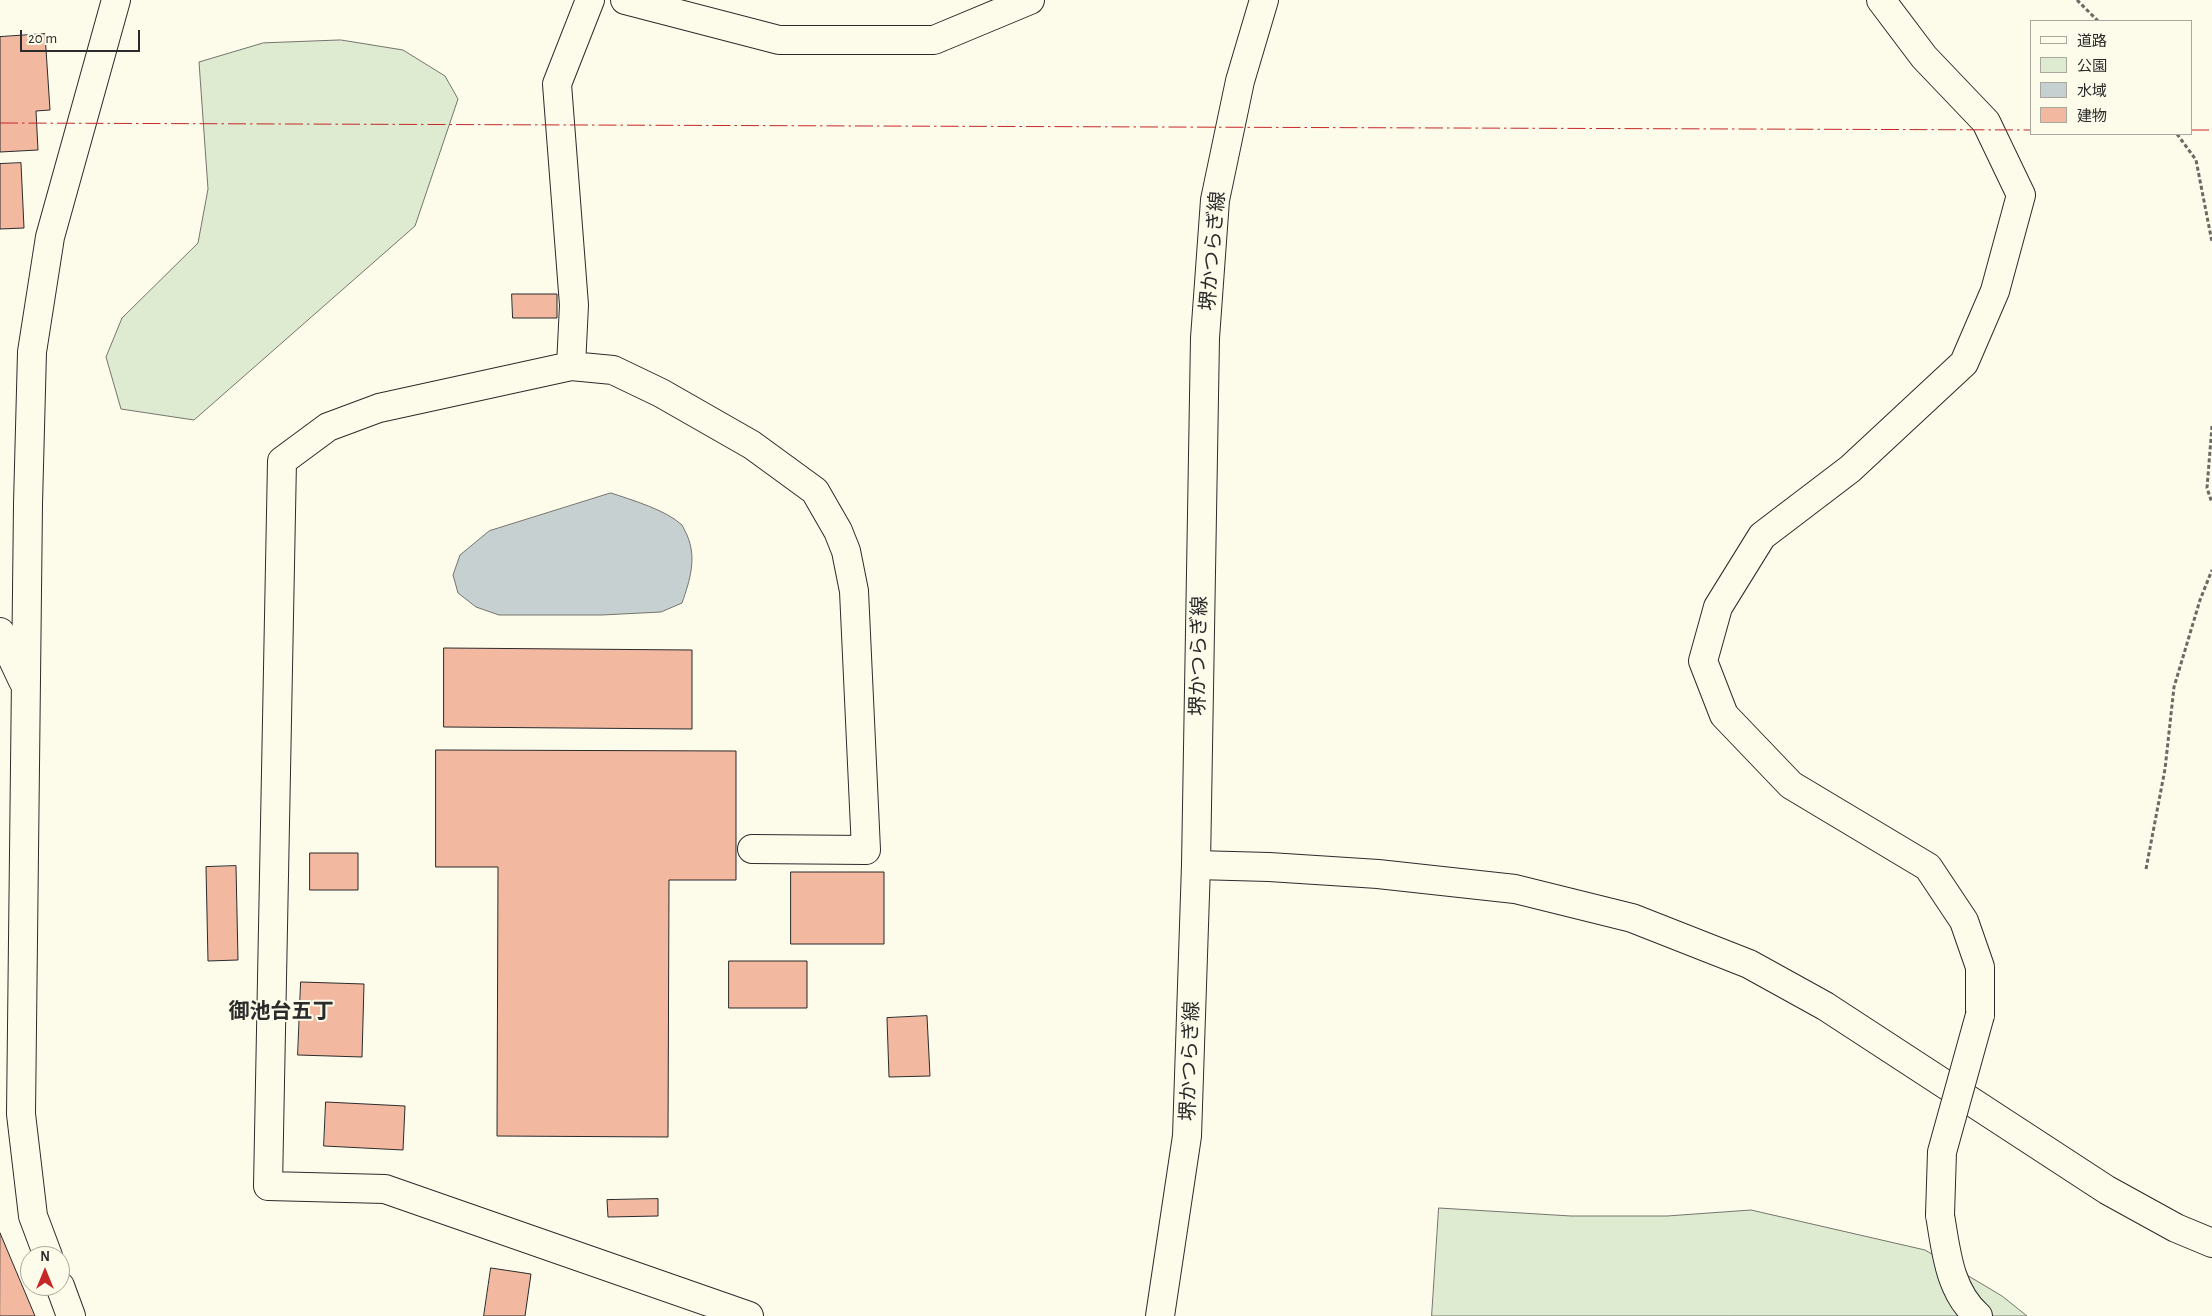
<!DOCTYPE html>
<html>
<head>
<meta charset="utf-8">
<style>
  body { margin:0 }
  #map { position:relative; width:2212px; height:1316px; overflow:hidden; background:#fdfbea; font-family:"Alegreya Sans","Noto Sans JP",sans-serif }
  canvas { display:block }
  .legend { position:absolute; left:2030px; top:20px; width:162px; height:115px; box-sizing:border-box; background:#fdfbea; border:1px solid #a9a89e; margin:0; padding:6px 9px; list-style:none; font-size:15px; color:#2b2b2b }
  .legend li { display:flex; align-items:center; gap:10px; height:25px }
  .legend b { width:25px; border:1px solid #a9a89e }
  .north { position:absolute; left:20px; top:1246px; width:50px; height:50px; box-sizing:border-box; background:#fdfbea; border:1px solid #a9a89e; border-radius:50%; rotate:0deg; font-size:14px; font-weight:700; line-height:20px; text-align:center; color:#2b2b2b }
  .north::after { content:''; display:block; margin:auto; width:18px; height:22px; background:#c62828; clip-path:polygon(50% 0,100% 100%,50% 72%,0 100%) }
  .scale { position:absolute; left:20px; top:30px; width:120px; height:22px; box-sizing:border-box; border:2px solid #2b2b2b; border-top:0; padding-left:6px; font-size:15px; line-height:18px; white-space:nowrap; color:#2b2b2b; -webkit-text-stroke:4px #fdfbea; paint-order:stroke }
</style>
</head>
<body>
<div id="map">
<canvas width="2212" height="1316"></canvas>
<ul class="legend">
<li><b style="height:6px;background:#fdfbea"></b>道路</li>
<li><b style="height:14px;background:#deebd1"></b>公園</li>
<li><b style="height:14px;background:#c7d0d0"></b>水域</li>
<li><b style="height:14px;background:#f2b8a0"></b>建物</li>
</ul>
<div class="north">N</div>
<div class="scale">20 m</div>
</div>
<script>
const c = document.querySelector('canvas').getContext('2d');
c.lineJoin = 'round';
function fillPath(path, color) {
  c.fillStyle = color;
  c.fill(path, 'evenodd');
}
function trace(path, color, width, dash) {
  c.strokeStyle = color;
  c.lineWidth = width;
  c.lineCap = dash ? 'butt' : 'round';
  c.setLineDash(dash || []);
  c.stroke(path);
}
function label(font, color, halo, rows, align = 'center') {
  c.font = font + ' "Alegreya Sans","Noto Sans JP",sans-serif';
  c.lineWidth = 4;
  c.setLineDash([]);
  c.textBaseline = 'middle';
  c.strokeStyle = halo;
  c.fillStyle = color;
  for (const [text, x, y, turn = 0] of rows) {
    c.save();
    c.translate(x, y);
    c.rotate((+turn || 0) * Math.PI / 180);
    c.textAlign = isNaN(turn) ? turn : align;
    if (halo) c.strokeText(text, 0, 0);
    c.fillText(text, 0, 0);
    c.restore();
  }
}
const green = new Path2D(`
  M341,40L403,50L445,76L458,99L415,226L194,420L121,409L106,357L122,318L198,243L208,189L199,62L263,43Z
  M1439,1208L1571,1216H1667L1751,1210L1925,1250L2002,1296L2027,1316H1432Z`);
const water = new Path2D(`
  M611,493C632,500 666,510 682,525C684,528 685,532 687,535C697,558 690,580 682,603L661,612L602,615H499L476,607L458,593L453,575L460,555L489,531Z`);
const building = new Path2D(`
  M45,34L50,110L36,111L38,150L0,152V37Z
  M21,163L24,228L0,229V164Z
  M512,294H557V318H513Z
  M444,648L692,650V729L444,727Z
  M436,750L736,751V880H669L668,1137L497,1136L498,867H436Z
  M310,853H358V890H310Z
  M236,866L238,960L208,961L206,867Z
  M791,872H884V944H791Z
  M729,961H807V1008H729Z
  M301,982L364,984L362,1057L298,1055Z
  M927,1016L930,1076L889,1077L887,1018Z
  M326,1102L405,1106L403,1150L324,1146Z
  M658,1199V1216L608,1217L607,1200Z
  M0,1233L35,1316H0Z
  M491,1268L531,1274L525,1316H484Z`);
const path = new Path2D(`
  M2077,0L2098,21
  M2177,134L2196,160L2212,242
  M2212,426L2207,488L2212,503
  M2146,869L2165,769L2174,687L2200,600L2212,570`);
const minor = new Path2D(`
  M590,0L557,84L574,305L571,366L379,408L328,427L282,461L268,1186L385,1189L749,1316
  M625,0L779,40H934L1030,0
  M1881,0L1924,57L1986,122L2021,195L1995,291L1964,363L1850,469L1762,536L1718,607L1703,661L1724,715L1791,785L1928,867L1964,921L1980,967V1015
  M571,366L613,370L661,393L752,445L815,491L838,531L846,551L854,591L866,850L752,849
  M0,632L23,681
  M1196,865L1269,867L1378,874L1515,889L1632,918L1749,964L1825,1006L2107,1190L2176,1228L2212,1243
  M1940,1215C1946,1250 1949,1291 1978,1316
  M48,1256L33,1216L21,1114L28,504L32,352L50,237L116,0
  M60,1286L71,1316`);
const major = new Path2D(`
  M1160,1316L1187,1136L1196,865L1205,338L1215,200L1240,81L1264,0`);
const minorBridge = new Path2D(`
  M1940,1215L1942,1152L1980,1015`);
const power = new Path2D(`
  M0,123L2031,130
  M2191,130H2212`);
const streetNames = [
  ["堺かつらぎ線",1213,251,-85],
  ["堺かつらぎ線",1199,656,-89],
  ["堺かつらぎ線",1190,1061,-88]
];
const neighbourhoodNames = [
  ["御池台五丁",281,1012]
];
fillPath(green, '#deebd1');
trace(green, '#74746e', 1);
fillPath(water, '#c7d0d0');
trace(water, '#74746e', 1);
fillPath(building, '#f2b8a0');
trace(building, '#2b2b2b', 1);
trace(minor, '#2b2b2b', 30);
trace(major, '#2b2b2b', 30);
trace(path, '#6a6964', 3, [4, 2.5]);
trace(minor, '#fdfbea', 28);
trace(major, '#fdfbea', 28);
trace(minorBridge, '#2b2b2b', 30, []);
trace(minorBridge, '#fdfbea', 28);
trace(power, '#c62828', 1, [18, 4, 2.5, 4]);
label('20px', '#2b2b2b', '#fdfbea', streetNames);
label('bold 21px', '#2b2b2b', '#fdfbea', neighbourhoodNames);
</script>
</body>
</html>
